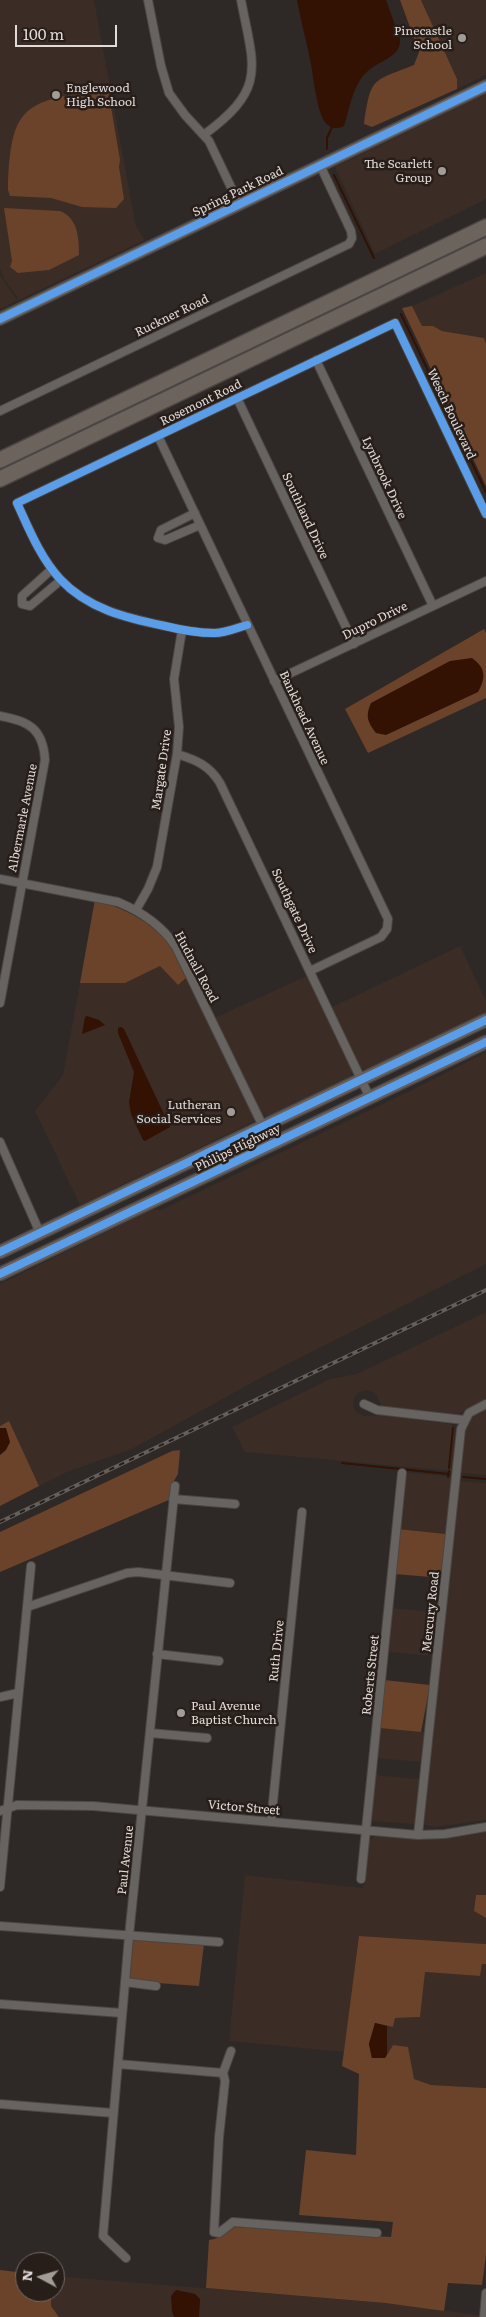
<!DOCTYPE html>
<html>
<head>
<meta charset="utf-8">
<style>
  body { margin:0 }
  #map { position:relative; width:486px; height:2317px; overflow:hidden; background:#2e2926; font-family:Literata,serif }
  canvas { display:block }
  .north { position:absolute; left:15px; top:2252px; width:50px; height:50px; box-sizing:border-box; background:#281e19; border:1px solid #726965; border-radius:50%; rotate:276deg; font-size:14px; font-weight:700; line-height:20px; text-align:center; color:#e1dad7 }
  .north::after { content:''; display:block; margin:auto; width:18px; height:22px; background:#a29c99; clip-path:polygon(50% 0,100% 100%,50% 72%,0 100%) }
  .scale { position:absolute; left:15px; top:25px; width:102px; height:22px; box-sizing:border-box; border:2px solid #e1dad7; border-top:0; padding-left:6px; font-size:15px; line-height:18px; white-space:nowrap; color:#e1dad7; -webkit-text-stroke:4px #281e19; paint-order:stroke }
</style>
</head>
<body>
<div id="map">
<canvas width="486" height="2317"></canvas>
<div class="north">N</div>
<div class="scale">100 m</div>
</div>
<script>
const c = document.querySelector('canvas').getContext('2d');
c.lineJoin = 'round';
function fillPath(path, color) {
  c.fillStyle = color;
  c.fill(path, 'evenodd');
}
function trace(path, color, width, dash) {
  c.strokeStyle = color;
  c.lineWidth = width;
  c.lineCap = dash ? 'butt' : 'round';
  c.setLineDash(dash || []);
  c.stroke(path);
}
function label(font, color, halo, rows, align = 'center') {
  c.font = font + ' Literata,serif';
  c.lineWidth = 5;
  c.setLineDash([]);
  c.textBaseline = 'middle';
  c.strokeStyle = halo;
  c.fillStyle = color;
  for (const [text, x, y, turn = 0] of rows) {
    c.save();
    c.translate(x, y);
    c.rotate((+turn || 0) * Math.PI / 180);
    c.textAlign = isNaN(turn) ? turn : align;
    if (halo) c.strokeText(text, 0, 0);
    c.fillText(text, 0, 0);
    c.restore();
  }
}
const built = new Path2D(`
  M0,0H94L136,226L145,240L0,309V275L17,300L18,298L4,279L0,269Z
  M421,0H486V75L457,89V79Z
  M486,94V199L375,254L335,167Z
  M486,273V344L484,338L442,331L433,326L422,327L412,306Z
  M460,946L486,1001V1014L369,1070L360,1068L330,1008Z
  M160,966L178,985L186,978L200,1001L254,1118L253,1122L80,1205L35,1111L63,1075L80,983H123Z
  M309,975L352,1068V1072L350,1079L272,1116H266L261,1114L214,1018Z
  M486,1052V1264L266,1375L132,1449L67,1472L39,1486L9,1422L0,1426V1284L153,1209L161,1210L418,1087Z
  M486,1312V1400L457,1414L382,1407L375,1393L368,1390L359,1392L354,1398L353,1406L356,1412L364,1416L383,1415L450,1424L455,1428L451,1471L245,1452L232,1427L330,1379L357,1374Z
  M486,1407V1475L458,1473L463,1431L471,1418Z
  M405,1472L452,1477L446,1534L398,1529Z
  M458,1481L486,1483V1820L435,1827L425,1825L424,1818Z
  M391,1608L438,1612L434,1656L387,1652Z
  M379,1728L426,1732L422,1762L376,1758Z
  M374,1775L420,1779L414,1824L370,1821Z
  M486,1830V1895H476L474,1911L486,1918V1944L360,1936L344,2052L229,2041L245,1875L363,1888L368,1845L370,1840L376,1835L426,1839Z
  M482,1964H486V2088L431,2085L414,2079L393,2045L387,2054V2026L393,2027L395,2018L420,2017L424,1972L480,1976Z
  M55,2276L385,2303L479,2315V2317H59L51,2306V2292H55Z`);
const green = new Path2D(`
  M400,0H421L457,79V89L372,127L364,124C371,77 371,82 414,65L419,52Z
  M108,89L120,160L119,167L124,199L116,208L82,207L51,198L10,196L8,190C10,102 26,101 108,89Z
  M4,208L60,211C78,218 79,238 79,255L49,270L18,273L10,267L12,261Z
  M412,306L422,326H433L442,331L484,338L486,344V486L402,308Z
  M484,629L486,633V698L368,753L345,709Z
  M95,899C121,908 150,920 168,943C175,953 180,967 186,978L178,985L160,966L125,983H80Z
  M9,1421L39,1486L0,1506V1426Z
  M180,1450L178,1474L171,1486V1499L0,1572V1532L172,1451Z
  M398,1529L446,1534L442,1578L395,1574Z
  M384,1680L430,1685L421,1732L379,1728Z
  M476,1895H486V1918L474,1911Z
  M359,1936L486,1944V1964H482L480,1976L425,1972L420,2017L395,2018L393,2027L375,2023L369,2044L372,2058H385L393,2045L408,2047L414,2079L431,2085L486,2088V2255L482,2285L448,2283L444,2311L385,2303L206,2288L209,2240C222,2239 224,2232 235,2227L391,2237L393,2222L299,2215L306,2150L356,2155L359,2074L342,2066Z
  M134,1939L204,1944L199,1986L129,1981L131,1942Z
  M0,2270L25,2273V2292H51V2306L59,2317H0Z`);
const water = new Path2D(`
  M297,0H386L400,39C401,57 381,60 369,70C353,83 350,107 344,126C336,130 329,128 324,121C316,106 314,81 311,64C307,43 301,22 297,0Z
  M472,658C486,668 486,678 478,692L386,735L376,733C368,722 365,717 371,703L450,661Z
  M87,1016L99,1020L105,1025L82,1034L85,1017Z
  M121,1027L124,1029L170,1127L145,1141L143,1140L131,1114L129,1102L134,1072L118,1033V1028Z
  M0,1428H6L10,1442L6,1450L0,1455Z
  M375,2023L387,2026V2054L385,2058H372L369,2044Z
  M176,2290L195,2294L200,2299L199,2317H174L172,2311L171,2296Z`);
const stream = new Path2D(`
  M327,149V138L332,127
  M334,175L374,258
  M401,314L486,492
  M342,1463L449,1474
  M449,1468L453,1428
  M448,1477L449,1471
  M463,1477L486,1479`);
const street = new Path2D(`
  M148,0L161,66L169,93L185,115L209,141L239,204
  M205,134C267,88 254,68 241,0
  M316,360L433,606
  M237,398L354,644
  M0,411L349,244L352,238L351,231L320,165
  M158,436L388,919L387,929L381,937L310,971
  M195,513L161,530L158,538L165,540L200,525
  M52,569L22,596V604L30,606L61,580
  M247,625C236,628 226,633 214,633C198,633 181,630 165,626C126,618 88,609 60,579C40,557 29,529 17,503L395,323L486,514
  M274,681L486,581
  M0,716C28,721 43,728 45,760L0,1003
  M177,754C196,760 209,765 220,783L370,1098
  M0,879L118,902C142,912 162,925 176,947L272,1145
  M136,910L148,889L157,867L177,754L179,727L174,679L182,630
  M0,1142L40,1233
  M364,1404L377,1410L464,1420
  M173,1499L235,1504
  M27,1607L127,1573L138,1572L230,1583
  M157,1654L219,1661
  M0,1697L18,1693
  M150,1733L207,1738
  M0,1811L17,1805L93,1806L418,1835L445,1834L486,1827
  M271,1822L302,1512
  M418,1835L461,1429L469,1413L486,1404
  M361,1879L402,1473
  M0,1887L31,1566
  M0,1926L219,1942
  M125,1982L156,1986
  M0,2004L122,2013
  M231,2051L223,2073L225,2081L219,2137L214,2232L219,2233L233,2222L377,2233
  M118,2064L223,2073
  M0,2104L113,2113
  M126,2258L103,2236L129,1936L175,1486
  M484,2317L486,2293`);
const secondary = new Path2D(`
  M0,319L486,86`);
const primary = new Path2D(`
  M0,1252L486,1020
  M0,1274L486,1042`);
const highway = new Path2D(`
  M0,460L486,227
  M0,479L486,246`);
const rail = new Path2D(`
  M0,1522L486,1290`);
const cycleway = new Path2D(`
  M0,319L486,86
  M247,625C236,628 226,633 214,633C198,633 181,630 165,626C126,618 88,609 60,579C40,557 29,529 17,503L395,323L486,514
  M0,1252L486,1020
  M0,1274L486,1042`);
const markers = [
  [462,38,5,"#a29c99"],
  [56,95,5,"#a29c99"],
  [442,171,5,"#a29c99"],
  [231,1112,5,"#a29c99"],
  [181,1713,5,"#a29c99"]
];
const poiNames = [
  ["Pinecastle",452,31],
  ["School",452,45],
  ["Englewood",66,88,"left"],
  ["High School",66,102,"left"],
  ["The Scarlett",432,164],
  ["Group",432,178],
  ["Lutheran",221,1105],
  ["Social Services",221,1119],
  ["Paul Avenue",191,1706,"left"],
  ["Baptist Church",191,1720,"left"]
];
const streetNames = [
  ["Spring Park Road",238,192,-26],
  ["Ruckner Road",172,316,-26],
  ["Rosemont Road",201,403,-26],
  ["Wesch Boulevard",451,414,65],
  ["Lynbrook Drive",384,478,65],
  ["Southland Drive",305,516,65],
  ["Dupro Drive",375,621,-26],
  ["Bankhead Avenue",304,718,65],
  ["Margate Drive",162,770,-82],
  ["Albermarle Avenue",23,818,-79],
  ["Southgate Drive",294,911,65],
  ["Hudnall Road",196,967,62],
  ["Philips Highway",238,1148,-26],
  ["Mercury Road",431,1612,-84],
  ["Ruth Drive",277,1651,-84],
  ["Roberts Street",371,1675,-84],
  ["Victor Street",244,1808,5],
  ["Paul Avenue",126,1860,-84]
];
fillPath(built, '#3b2c25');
fillPath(green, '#6b422a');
fillPath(water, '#331103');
trace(stream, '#331103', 2);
trace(street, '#4a4644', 10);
trace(secondary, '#4a4644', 14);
trace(primary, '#4a4644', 15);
trace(highway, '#4a4644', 18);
trace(street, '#676360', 8);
trace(secondary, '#6c6562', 11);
trace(primary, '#665f5b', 12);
trace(highway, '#6c635d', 15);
trace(rail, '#635f5c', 4);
trace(rail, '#281e19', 2, [5.5]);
trace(cycleway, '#5a9eea', 8);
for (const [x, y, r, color] of markers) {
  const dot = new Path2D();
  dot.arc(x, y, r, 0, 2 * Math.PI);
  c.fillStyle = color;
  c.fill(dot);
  trace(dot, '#281e19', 2);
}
label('12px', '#e1dad7', '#281e19', poiNames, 'right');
label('12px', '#e1dad7', '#281e19', streetNames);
</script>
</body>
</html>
